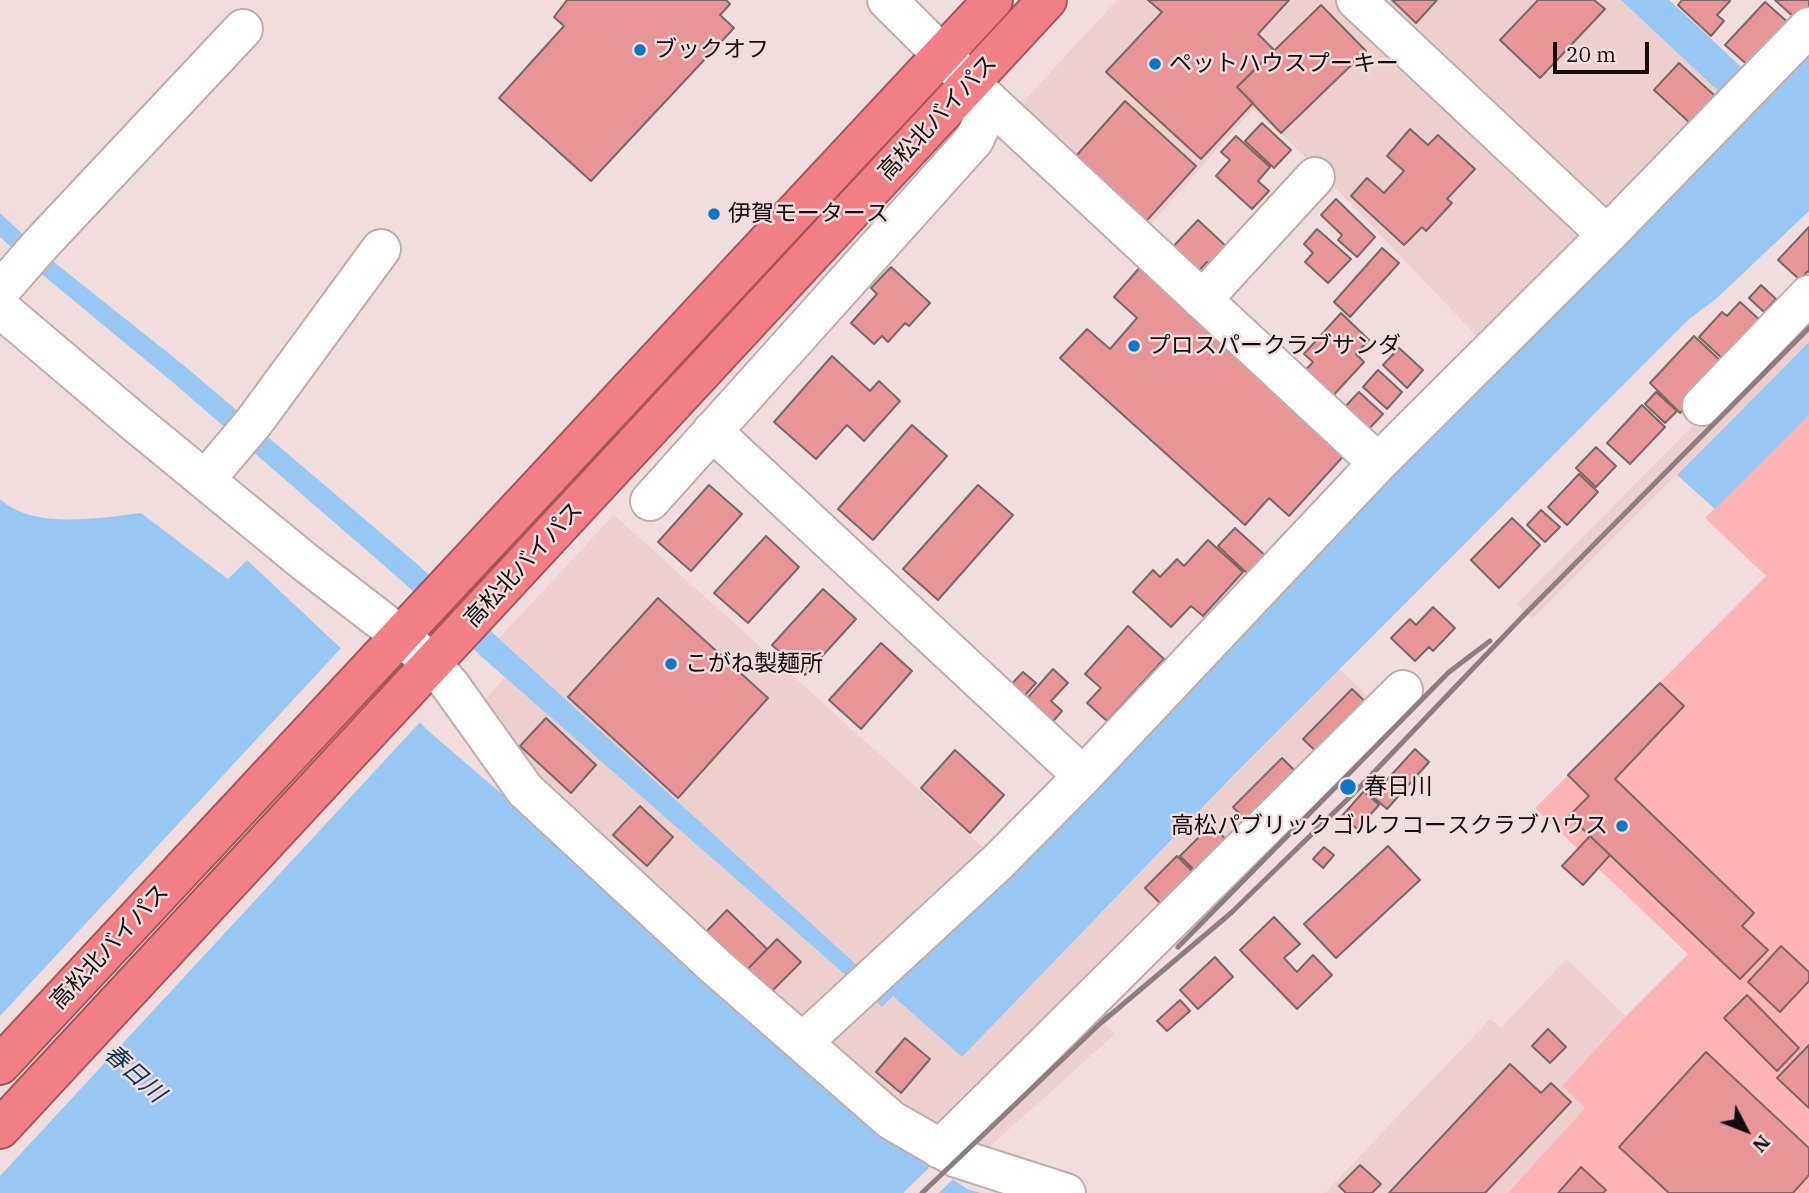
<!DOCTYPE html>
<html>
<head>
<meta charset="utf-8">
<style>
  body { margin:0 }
  #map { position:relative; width:1809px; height:1193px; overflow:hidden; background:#f1dddd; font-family:"IBM Plex Serif",serif }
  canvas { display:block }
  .north { position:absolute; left:1711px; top:1095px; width:70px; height:70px; -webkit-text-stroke:5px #f1dddd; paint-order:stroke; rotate:132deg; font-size:19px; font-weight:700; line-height:28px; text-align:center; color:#140d0d }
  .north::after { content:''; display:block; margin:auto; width:24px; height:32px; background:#140d0d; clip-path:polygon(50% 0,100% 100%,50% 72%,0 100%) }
  .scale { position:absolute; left:1553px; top:42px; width:96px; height:32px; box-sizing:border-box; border:4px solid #140d0d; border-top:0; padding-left:9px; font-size:21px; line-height:24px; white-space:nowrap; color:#140d0d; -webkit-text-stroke:5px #f1dddd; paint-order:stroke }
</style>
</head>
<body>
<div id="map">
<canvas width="1809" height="1193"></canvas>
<div class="north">N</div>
<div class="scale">20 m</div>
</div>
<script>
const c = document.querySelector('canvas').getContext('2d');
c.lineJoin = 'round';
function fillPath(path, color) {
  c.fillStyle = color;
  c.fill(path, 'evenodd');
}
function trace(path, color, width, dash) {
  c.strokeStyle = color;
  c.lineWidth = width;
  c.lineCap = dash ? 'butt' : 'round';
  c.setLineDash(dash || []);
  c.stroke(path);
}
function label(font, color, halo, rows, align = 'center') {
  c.font = font + ' "IBM Plex Serif","Noto Sans JP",serif';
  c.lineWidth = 5;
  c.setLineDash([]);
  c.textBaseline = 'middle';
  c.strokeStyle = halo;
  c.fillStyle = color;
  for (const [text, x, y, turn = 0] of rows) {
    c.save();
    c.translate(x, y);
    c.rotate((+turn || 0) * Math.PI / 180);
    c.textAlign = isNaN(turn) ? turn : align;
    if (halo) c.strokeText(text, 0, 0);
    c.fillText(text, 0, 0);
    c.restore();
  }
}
const built = new Path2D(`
  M1117,0H1337L1583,229L1581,247L1484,344L1313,164L1253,109L1143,233L1013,113Z
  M1374,0H1621L1723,94L1615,210H1598Z
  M1809,307V342L1532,619L1517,604Z
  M614,515L987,851L860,968L498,639Z
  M1339,669L1381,709L941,1142L815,1042L868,995H892L962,1056Z
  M505,677L851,980L798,1029L536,787L477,709Z
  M1566,959L1626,1016L1562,1086L1586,1108L1508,1193H1325L1490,1019L1501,1028Z
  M1093,1013L1115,1034L958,1175L940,1157Z`);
const green = new Path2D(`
  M1809,415V1193H1508L1585,1108L1562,1086L1626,1016L1688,954L1535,808L1766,576L1705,518Z`);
const water = new Path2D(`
  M1621,0H1669L1749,74L1809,52V211L1717,298L1688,320L1233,776L962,1057L893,996L882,1007L483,658L403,582L176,385L33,267L0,237V213L44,254L187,368L416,563L860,968L899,974L903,977L1745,116Z
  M1809,342V415L1715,509L1677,475Z
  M0,499C33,530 100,518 141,513L228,579L247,560L433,735L951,1178L967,1189L981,1193H0Z`);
const pier = new Path2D(`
  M343,646L422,720L0,1176V1016Z
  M936,1161L955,1177L939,1193H903Z`);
const building = new Path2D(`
  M567,0H726L730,4L720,15L734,28L591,181L499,98L564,26L554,17Z
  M1148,0H1289L1258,34L1274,50L1237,87L1253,103L1201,159L1106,72L1162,12Z
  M1392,0H1437L1416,23Z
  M1538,0H1594L1605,9L1540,78L1500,40Z
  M1682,0H1729L1730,1L1717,15L1724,21L1711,36L1678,5Z
  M1775,0H1809V7L1797,20Z
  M1765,2L1791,25L1751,68L1725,45Z
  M1321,5L1366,51L1281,133L1237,87Z
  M1679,63L1715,96L1690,123L1654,90Z
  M1125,101L1196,166L1140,228L1069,164Z
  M1262,123L1291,150L1274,168L1245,141Z
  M1410,129L1428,145L1438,135L1475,169L1447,199L1452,203L1426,231L1422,227L1404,245L1351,196L1367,178L1384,193L1404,171L1387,156Z
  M1236,136L1270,167L1258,181L1269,191L1252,209L1216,176L1230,160L1221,152Z
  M1336,199L1375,237L1357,257L1338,240L1342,235L1321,215Z
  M1198,220L1229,249L1212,267L1207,262L1195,275L1169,251Z
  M1809,227V272L1808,271L1800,280L1778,260Z
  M1317,229L1351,259L1328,283L1305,262L1313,253L1304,244Z
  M1382,248L1399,263L1350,317L1334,302Z
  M1141,266L1347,452L1289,516L1269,498L1245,525L1060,358L1087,329L1110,349L1137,318L1114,297Z
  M891,267L930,303L909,326L905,323L888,342L882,336L874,344L851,323L877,294L871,288Z
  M1761,285L1776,299L1764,312L1749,298Z
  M1740,302L1762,322L1725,361L1699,337L1722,312L1727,316Z
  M1341,313L1369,340L1356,354L1364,362L1330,399L1302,374L1313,362L1304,354Z
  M1694,336L1725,365L1680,413L1650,383Z
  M1399,348L1423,370L1407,388L1383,365Z
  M832,356L870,391L879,381L900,401L864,441L847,425L816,459L774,422Z
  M1378,370L1402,392L1387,409L1363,387Z
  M1359,392L1383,414L1366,432L1342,410Z
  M1656,392L1677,411L1665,423L1645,404Z
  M1642,405L1665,427L1630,464L1607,443Z
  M912,425L947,456L873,540L838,509Z
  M1596,447L1616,466L1596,487L1576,468Z
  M1579,474L1598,492L1567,525L1548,507Z
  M709,485L742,514L691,571L658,542Z
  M978,485L1013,515L938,600L903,569Z
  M1541,510L1560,527L1545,542L1527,525Z
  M1512,518L1540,545L1499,588L1471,560Z
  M1235,528L1268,558L1251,577L1218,546Z
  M766,536L799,567L748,623L714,593Z
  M1208,540L1243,572L1203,616L1191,606L1171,627L1133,592L1153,570L1160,577L1177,559L1184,566Z
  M823,589L856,619L805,675L772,645Z
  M658,598L768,698L678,798L568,697Z
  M1433,607L1455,628L1433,651L1429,647L1415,661L1391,638L1410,619L1416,625Z
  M1128,626L1164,659L1107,721L1087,703L1101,688L1085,674Z
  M881,643L912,671L861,729L829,700Z
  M1053,669L1068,683L1051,701L1062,711L1049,726L1023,703Z
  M1023,672L1036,683L1019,702L1006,690Z
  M1660,683L1684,706L1615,779L1754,913L1742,926L1768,950L1740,979L1569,816L1589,796L1568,775Z
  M1352,689L1372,708L1323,758L1303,739Z
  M546,718L596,765L571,793L520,746Z
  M1415,749L1429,762L1387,809L1372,796Z
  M955,750L1004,795L970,833L921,788Z
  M1282,758L1302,778L1253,827L1233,807Z
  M1364,791L1379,805L1357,829L1342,816Z
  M640,806L673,837L647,866L613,835Z
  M1211,825L1236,849L1205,881L1180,856Z
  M1590,836L1610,855L1583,885L1562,866Z
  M1388,846L1420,880L1336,958L1304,924Z
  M1324,847L1334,855L1323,868L1313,859Z
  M1177,856L1201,880L1169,912L1145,888Z
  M727,910L767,949L745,972L705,933Z
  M1274,917L1300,944L1284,958L1297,972L1313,955L1332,975L1297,1009L1240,950Z
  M777,939L801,962L769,994L745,972Z
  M1781,946L1809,972V981L1780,1012L1748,982Z
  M1215,957L1233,977L1198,1009L1180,990Z
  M1747,995L1799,1048L1777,1071L1724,1018Z
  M1180,1000L1190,1011L1167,1031L1157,1021Z
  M1548,1029L1566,1047L1550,1063L1532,1046Z
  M905,1038L930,1059L901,1093L876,1072Z
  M1809,1045V1108L1777,1078Z
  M1706,1052L1809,1148V1175L1793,1193H1669L1619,1147Z
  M1510,1064L1541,1093L1551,1083L1571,1102L1485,1193H1389Z
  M1360,1165L1381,1184L1372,1193H1346L1339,1186Z
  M1581,1167L1606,1190L1603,1193H1558Z`);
const minor = new Path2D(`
  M1356,0L1607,235
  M991,103L1378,463
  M0,291L41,244L243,29
  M1202,300L1315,177
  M0,308L132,420L305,562L401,636L432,664L450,685L525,790L716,967L891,1120L957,1158L1066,1193
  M1702,406L1809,295
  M712,431L1083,776
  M205,480L254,422L381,249
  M650,501L974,140L991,103L887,0
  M803,1042L998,862L1083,776L1378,463L1607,235L1809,27
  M940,1149L1403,690`);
const highway = new Path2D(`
  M0,1065L993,0
  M0,1129L1047,0`);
const rail = new Path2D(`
  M1178,947L1449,672L1490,641
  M1102,1022L1231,913L1355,792L1526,613L1809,328
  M922,1193L1108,1016`);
const markers = [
  [640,50,7,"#0d78c3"],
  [1155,64,7,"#0d78c3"],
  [714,214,7,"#0d78c3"],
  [1134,346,7,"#0d78c3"],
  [671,664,7,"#0d78c3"],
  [1348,787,9,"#0d78c3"],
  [1622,826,7,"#0d78c3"]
];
const poiNames = [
  ["ブックオフ",654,50],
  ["ペットハウスプーキー",1169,64],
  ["伊賀モータース",728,214],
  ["プロスパークラブサンダ",1148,346],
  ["こがね製麺所",685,664],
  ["春日川",1364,787],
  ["高松パブリックゴルフコースクラブハウス",1608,826,"right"]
];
const streetNames = [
  ["高松北バイパス",938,118,-47],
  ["高松北バイパス",524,565,-47],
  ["高松北バイパス",110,947,-47]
];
const waterNames = [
  ["春日川",134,1074,42]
];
fillPath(built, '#edcfcf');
fillPath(green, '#feb3b5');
fillPath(water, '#99c7f4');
fillPath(pier, '#f1dddd');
fillPath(building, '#e89598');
trace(building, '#796767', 2);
trace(minor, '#c0acac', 42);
trace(highway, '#a4575b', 42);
trace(minor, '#fff', 38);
trace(highway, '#f17f85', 38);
trace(rail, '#8c7e7e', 5);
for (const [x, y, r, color] of markers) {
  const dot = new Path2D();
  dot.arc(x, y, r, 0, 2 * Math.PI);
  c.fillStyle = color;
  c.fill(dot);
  trace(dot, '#f1dddd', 2.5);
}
label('23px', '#140d0d', '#f1dddd', poiNames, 'left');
label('23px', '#140d0d', '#f1dddd', streetNames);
label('italic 24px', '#093659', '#f1dddd', waterNames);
</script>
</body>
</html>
